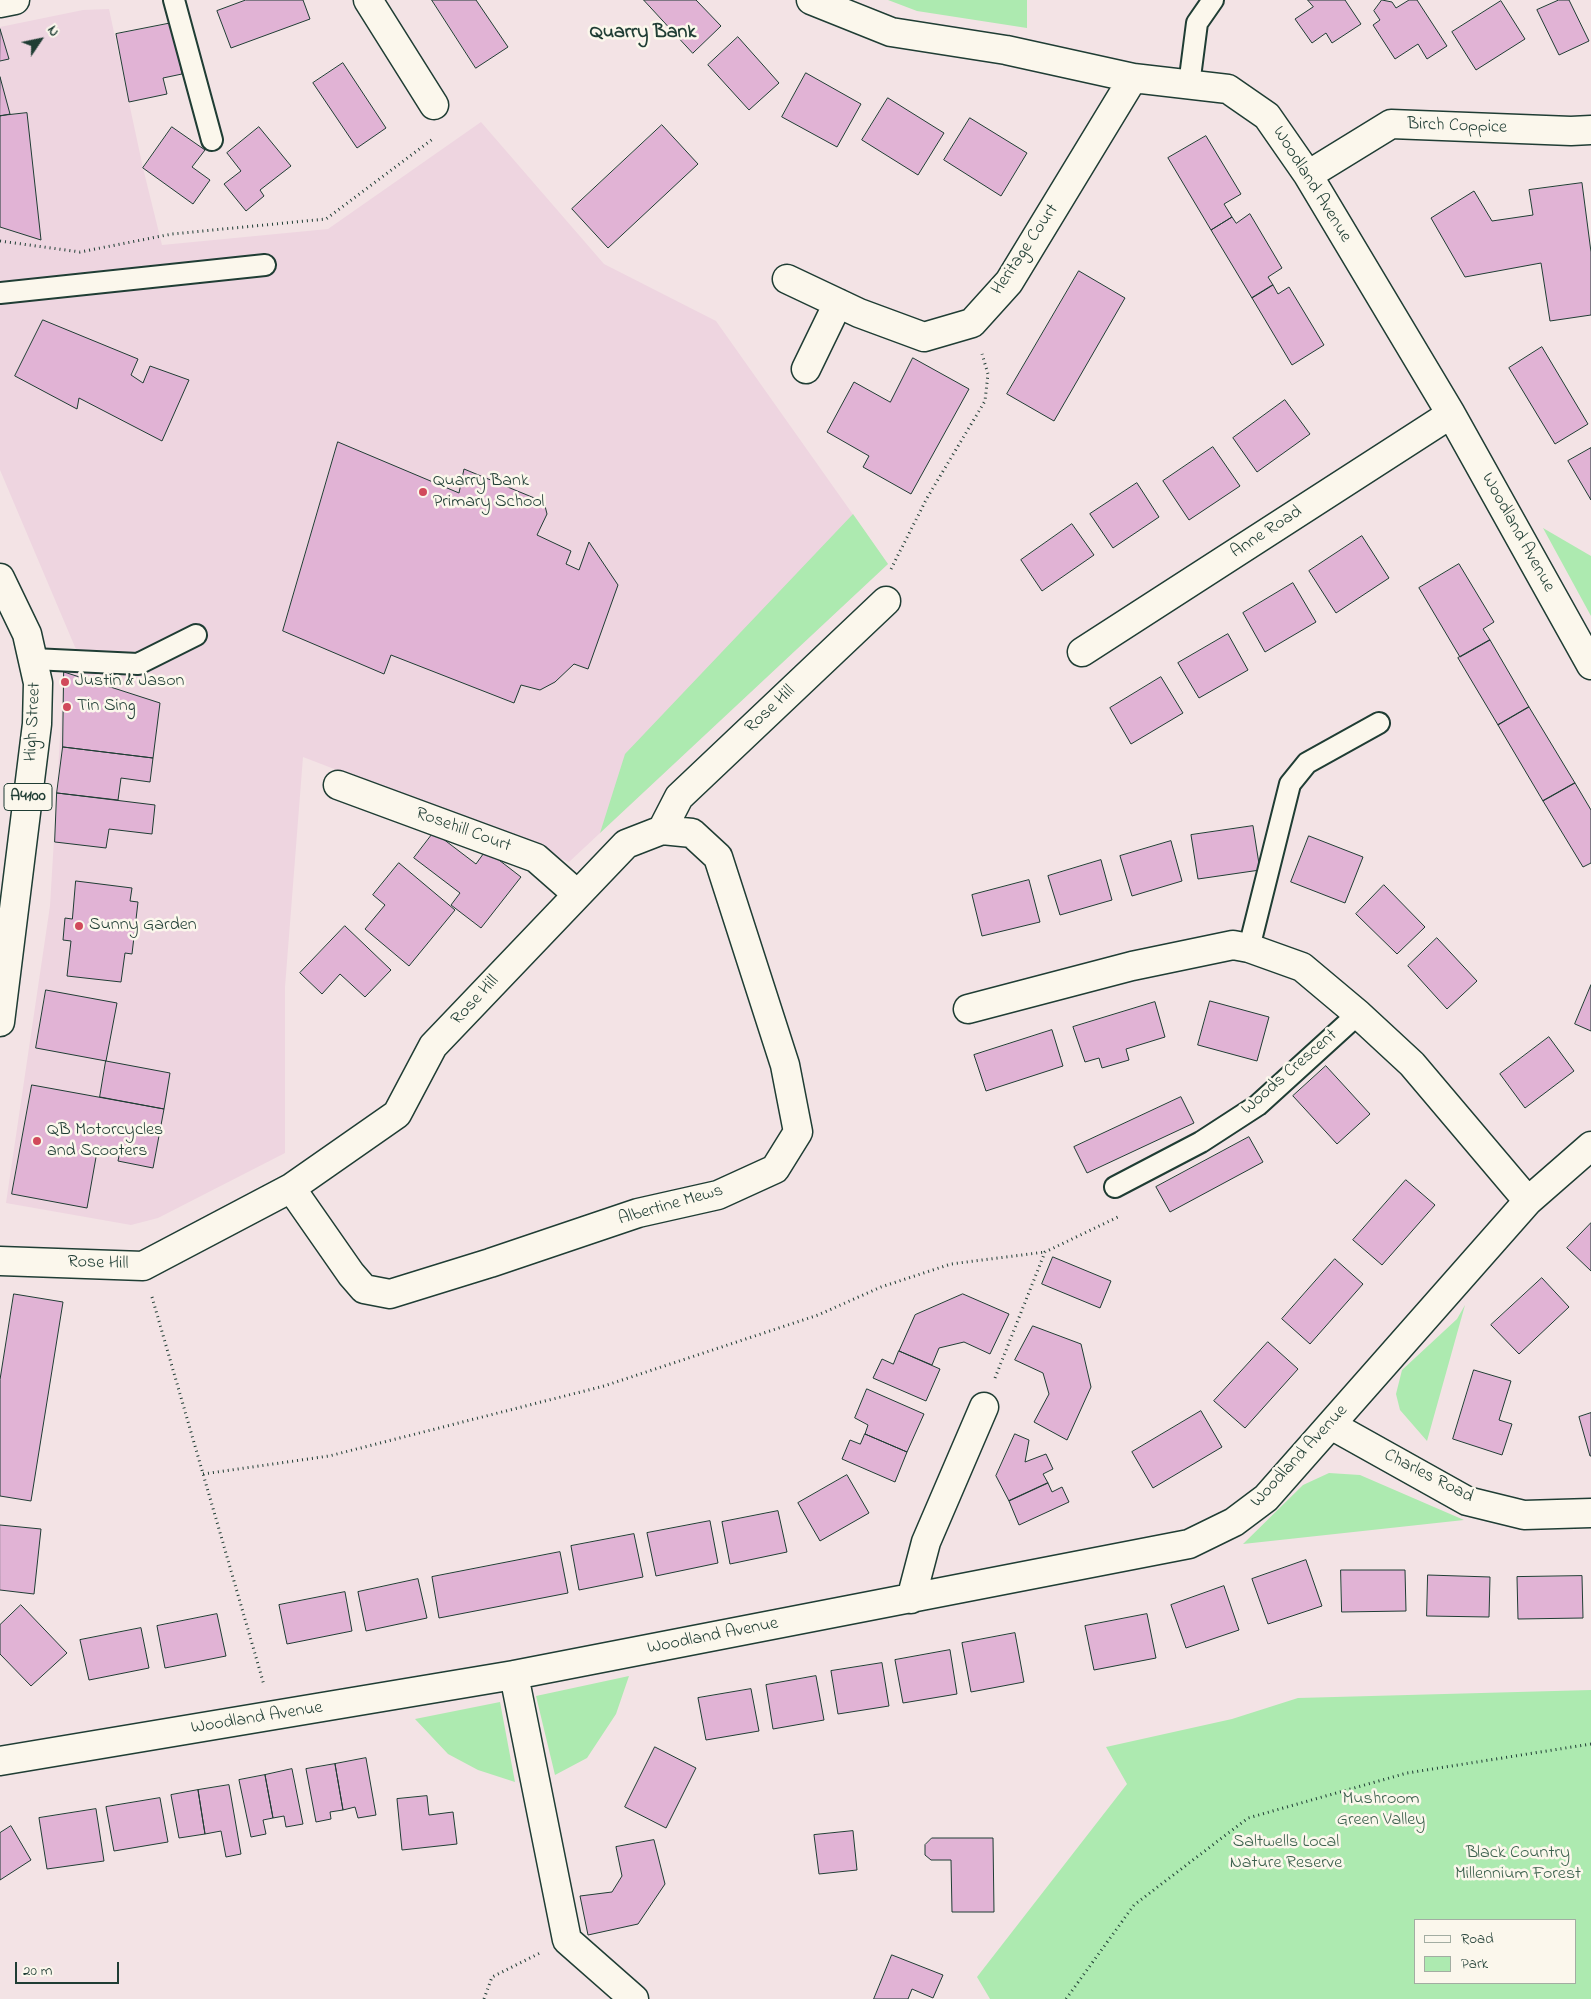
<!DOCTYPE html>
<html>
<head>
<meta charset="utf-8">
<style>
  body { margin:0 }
  #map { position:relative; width:1591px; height:1999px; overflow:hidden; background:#f3e3e5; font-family:"Indie Flower",sans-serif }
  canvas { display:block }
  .legend { position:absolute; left:1414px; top:1919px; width:162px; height:65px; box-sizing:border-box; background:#fbf7ec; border:1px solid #a3ada2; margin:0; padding:6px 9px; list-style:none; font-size:15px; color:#1f3d34 }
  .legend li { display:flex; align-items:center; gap:10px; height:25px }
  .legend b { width:25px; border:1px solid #a3ada2 }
  .north { position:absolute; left:15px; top:15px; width:50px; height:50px; -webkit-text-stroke:4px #fbf7ec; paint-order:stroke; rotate:56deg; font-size:14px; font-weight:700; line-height:20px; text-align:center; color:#1f3d34 }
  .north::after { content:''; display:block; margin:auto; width:18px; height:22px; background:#1f3d34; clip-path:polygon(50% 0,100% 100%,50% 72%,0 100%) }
  .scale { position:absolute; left:15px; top:1962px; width:104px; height:22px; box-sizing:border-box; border:2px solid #1f3d34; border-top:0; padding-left:6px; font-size:15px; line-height:18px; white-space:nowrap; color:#1f3d34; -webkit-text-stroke:4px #fbf7ec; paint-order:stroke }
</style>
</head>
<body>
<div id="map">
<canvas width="1591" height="1999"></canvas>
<ul class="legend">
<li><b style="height:6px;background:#fbf7ec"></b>Road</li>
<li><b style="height:14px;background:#adeab0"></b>Park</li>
</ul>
<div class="north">N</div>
<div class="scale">20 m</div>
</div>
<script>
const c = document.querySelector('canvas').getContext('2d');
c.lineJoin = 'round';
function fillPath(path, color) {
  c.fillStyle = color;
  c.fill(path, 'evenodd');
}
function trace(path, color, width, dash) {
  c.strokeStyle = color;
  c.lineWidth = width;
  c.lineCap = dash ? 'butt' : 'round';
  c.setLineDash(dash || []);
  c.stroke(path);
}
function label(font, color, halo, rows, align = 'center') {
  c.font = font + ' "Indie Flower",sans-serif';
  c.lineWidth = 5;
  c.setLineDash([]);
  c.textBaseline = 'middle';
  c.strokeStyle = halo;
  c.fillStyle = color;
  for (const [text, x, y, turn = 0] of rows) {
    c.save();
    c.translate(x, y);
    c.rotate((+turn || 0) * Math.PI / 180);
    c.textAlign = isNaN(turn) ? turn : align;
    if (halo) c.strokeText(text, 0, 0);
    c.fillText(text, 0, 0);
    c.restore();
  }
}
const built = new Path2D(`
  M109,9L143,168L162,245L328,229L481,122L604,264L716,321L888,564L569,862L467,820L303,757L285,987V1153L158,1218L131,1225L6,1203L50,906L64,670L86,673L0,470V27L83,10Z`);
const green = new Path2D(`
  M888,0H1027V28L917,11Z
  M853,514L888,564L600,833L625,754Z
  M1543,528L1591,556V616Z
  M1465,1305L1427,1441L1400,1410L1396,1394L1402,1370L1457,1319Z
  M1329,1473L1360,1475L1464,1520L1243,1544L1303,1485Z
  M629,1676L616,1714L587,1758L555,1775L536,1696Z
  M1591,1690V1999H990L977,1977L1127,1784L1106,1747L1232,1719L1298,1698ZM1415,1920H1575V1983H1415Z
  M500,1702L515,1782L478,1770L448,1754L415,1719Z`);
const building = new Path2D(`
  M246,0H303L310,19L231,48L217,11Z
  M432,0H476L508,47L476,68Z
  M644,0H696L721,26L693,53Z
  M1308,0H1345L1361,24L1332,43L1326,33L1312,43L1295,19L1313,7Z
  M1382,0L1392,2L1396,8L1409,0H1417L1447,46L1427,59L1418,44L1395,59L1373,25L1380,20L1374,11Z
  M1559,0H1569L1589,41L1559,55L1537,10Z
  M1501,1L1525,39L1476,70L1452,32Z
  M172,23L182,74L163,78L167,94L129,102L116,34Z
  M0,29L9,59L0,61Z
  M738,37L779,83L749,110L708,65Z
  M343,63L386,128L357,148L313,83Z
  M806,73L861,104L837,147L782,117Z
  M0,77L10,114L0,116Z
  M888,98L944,133L918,175L862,140Z
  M27,113L41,240L0,227V116Z
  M970,118L1027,153L1001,196L944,160Z
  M662,125L698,164L608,248L572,209Z
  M172,127L205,150L192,167L210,180L193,204L143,168Z
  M259,127L291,166L260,190L264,196L246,211L224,184L241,171L227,153Z
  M1206,136L1241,194L1224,204L1232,217L1211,230L1168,158Z
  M1582,183L1591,252V315L1550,321L1541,263L1465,277L1431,218L1474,191L1492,221L1533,215L1529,190Z
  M1250,214L1282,268L1268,277L1273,285L1252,298L1211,230L1232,217L1236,223Z
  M1079,271L1125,298L1054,421L1007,394Z
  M1273,285L1278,294L1289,287L1324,345L1292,365L1252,298Z
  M43,320L138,359L131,375L143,383L150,366L189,380L162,441L79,398L77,409L15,376Z
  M1542,347L1588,424L1555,444L1509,368Z
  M913,358L969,389L911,494L863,467L869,456L827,432L854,382L890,402Z
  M1285,400L1310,434L1257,472L1233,438Z
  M338,442L459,493L464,469L544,502L547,514L537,535L571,551L566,564L579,570L589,542L618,585L588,669L574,664L555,682L540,690L521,685L514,703L391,655L384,674L283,631Z
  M1213,447L1240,486L1189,520L1163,481Z
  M1591,448V500L1568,461Z
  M1137,483L1159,517L1113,548L1090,514Z
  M1072,524L1094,555L1042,591L1021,560Z
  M1362,536L1389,578L1336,613L1309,571Z
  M1459,564L1494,622L1483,629L1490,640L1460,657L1419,588Z
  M1293,583L1316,622L1265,652L1243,613Z
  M1228,634L1248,670L1199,698L1178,663Z
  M1490,640L1529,707L1498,725L1458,658Z
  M64,672L160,703L153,758L63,747Z
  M1161,677L1183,713L1131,744L1110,708Z
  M1529,707L1575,783L1543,801L1498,725Z
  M63,747L153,758L150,782L121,778L118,800L57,793Z
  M1575,783L1591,810V863L1583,867L1543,801Z
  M57,793L155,805L152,834L109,829L106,848L55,842Z
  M1253,826L1260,870L1198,879L1191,835Z
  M434,832L476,864L486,850L521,877L481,928L451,905L460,893L414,858Z
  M1309,836L1363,857L1345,903L1291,882Z
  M1171,841L1182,881L1132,896L1120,856Z
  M1101,860L1112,900L1060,915L1048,876Z
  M399,863L455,910L409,966L365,929L385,905L373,895Z
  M1029,880L1040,922L982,936L972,895Z
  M76,881L132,888L130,901L138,902L132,954L125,953L121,982L67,976L71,941L63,940L65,918L72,919Z
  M1384,885L1425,927L1397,954L1356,914Z
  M345,926L391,970L365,997L340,974L322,994L300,973Z
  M1437,938L1477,981L1447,1009L1408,966Z
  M1591,985V1031L1575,1024Z
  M46,990L117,1003L106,1061L36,1048Z
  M1210,1001L1269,1017L1257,1061L1198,1045Z
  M1155,1002L1165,1037L1126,1049L1129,1060L1102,1068L1099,1058L1085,1062L1073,1027Z
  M1052,1030L1063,1066L986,1091L974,1055Z
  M1549,1037L1574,1071L1525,1108L1500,1074Z
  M106,1061L170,1073L164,1109L100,1097Z
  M1326,1066L1370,1114L1337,1144L1293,1096Z
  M32,1085L164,1109L153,1168L118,1161L120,1151L98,1146L87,1208L12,1194Z
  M1181,1097L1194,1123L1087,1173L1074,1147Z
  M1249,1137L1263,1162L1170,1212L1156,1187Z
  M1406,1180L1435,1205L1382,1265L1353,1240Z
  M1591,1223V1271L1567,1248Z
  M1053,1257L1111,1281L1100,1308L1042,1284Z
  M1335,1259L1363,1284L1310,1344L1282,1319Z
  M1542,1278L1569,1307L1519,1354L1491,1325Z
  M14,1294L63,1302L31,1501L0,1496V1380Z
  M963,1294L1009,1314L990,1354L964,1342L939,1348L932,1365L899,1351L915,1315Z
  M1033,1326L1081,1344L1091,1387L1067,1440L1034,1422L1049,1394L1043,1373L1015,1360Z
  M1268,1342L1298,1369L1245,1428L1214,1401Z
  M899,1351L940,1369L926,1401L873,1378L882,1359L893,1364Z
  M1474,1370L1511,1381L1499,1420L1512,1424L1502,1455L1453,1439Z
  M867,1389L924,1414L907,1452L865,1434L868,1425L855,1418Z
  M1201,1411L1222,1447L1153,1488L1132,1452Z
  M1591,1413V1456H1590L1579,1417Z
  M865,1434L907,1452L895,1482L842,1459L850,1440L860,1444Z
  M1015,1434L1029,1440L1025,1462L1046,1454L1053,1469L1043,1474L1048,1483L1009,1501L996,1476Z
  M847,1475L869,1513L820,1541L798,1503Z
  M1048,1483L1052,1492L1062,1487L1069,1502L1019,1525L1009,1501Z
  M778,1511L787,1552L730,1564L722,1522Z
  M710,1521L718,1563L656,1576L647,1533Z
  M0,1525L41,1529L34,1594L0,1590Z
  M634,1534L643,1577L579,1590L571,1546Z
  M560,1552L568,1593L439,1618L432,1577Z
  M1306,1560L1322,1606L1268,1624L1252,1579Z
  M1341,1570H1405L1406,1611L1342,1612Z
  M1428,1575L1490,1577L1489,1617L1427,1616Z
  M1582,1576L1583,1618L1518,1619L1517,1577Z
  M418,1579L427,1618L366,1631L358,1592Z
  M1224,1586L1239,1630L1186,1648L1171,1605Z
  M345,1592L352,1631L287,1644L279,1605Z
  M21,1605L67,1653L31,1686L0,1654V1625Z
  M217,1614L226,1656L165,1668L157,1626Z
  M1147,1614L1156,1658L1094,1670L1085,1626Z
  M141,1628L149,1668L89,1680L80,1640Z
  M1015,1633L1024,1682L971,1692L962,1643Z
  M950,1650L957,1694L903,1703L895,1660Z
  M882,1663L889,1706L838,1714L831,1671Z
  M816,1676L824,1720L773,1729L766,1685Z
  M751,1689L759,1731L706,1740L698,1698Z
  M655,1747L696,1768L666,1828L625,1807Z
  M366,1758L376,1815L358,1818L355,1807L343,1810L335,1764Z
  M335,1764L343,1810L330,1812L331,1819L316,1822L306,1769Z
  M292,1769L303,1824L286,1827L284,1816L273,1818L265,1775Z
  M265,1775L273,1818L263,1820L266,1834L251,1837L239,1780Z
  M229,1785L241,1854L226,1857L221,1831L205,1834L198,1790Z
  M198,1790L205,1834L179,1838L171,1795Z
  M427,1796L429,1815L453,1812L457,1844L402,1850L397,1799Z
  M160,1798L168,1842L114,1851L106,1807Z
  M96,1809L104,1861L47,1869L39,1818Z
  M11,1826L31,1860L0,1880V1833Z
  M853,1831L857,1870L819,1874L814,1835Z
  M932,1838H993L994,1912H952L951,1860H931L925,1855V1845Z
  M654,1840L665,1884L638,1924L588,1935L580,1896L612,1892L622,1876L616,1847Z
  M892,1955L943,1975L933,1998L912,1989L908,1999H874Z`);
const path = new Path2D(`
  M0,241L80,252L172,234L326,219L434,138
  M891,569L927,498L985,401L988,374L982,354
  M152,1297L264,1685
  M995,1378L1045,1252L1120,1216
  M203,1474L329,1456L604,1386L818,1315L881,1287L951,1264L1045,1252
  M484,1999L492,1977L540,1953
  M1066,1999L1134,1905L1248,1818L1407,1773L1591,1744`);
const lane = new Path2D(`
  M174,0L212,140
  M1189,85L1197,23L1213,0
  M0,293L265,265
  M33,659L138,664L196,635
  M1249,948L1290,784L1307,763L1379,723
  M1115,1187L1201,1142L1258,1105L1358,1014`);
const street = new Path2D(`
  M368,0L434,105
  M811,0L891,32L1006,50L1133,78L1228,89L1267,116L1308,175L1451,414L1591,665
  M0,3L15,0
  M1308,175L1391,124L1571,131L1591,130
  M787,279L859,313L924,337L972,323L1009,282L1133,78
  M806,369L838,303
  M1082,652L1451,414
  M338,785L536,858L577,894
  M968,1009L1132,966L1233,945L1249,948L1302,967L1358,1014L1412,1064L1528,1201
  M291,1188L351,1274L364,1289L390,1294L490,1263L638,1213L718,1195L775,1169L798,1132L785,1065L718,857L692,833L662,830
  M0,1261L143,1266L291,1188L397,1114L433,1046L626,844L662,830L679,797L886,601
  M1331,1425L1467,1501L1524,1515L1591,1513
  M911,1599L926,1542L984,1407
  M514,1675L567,1940L634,1999
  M0,1761L514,1675L1189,1544L1234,1522L1266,1498L1528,1201L1591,1146`);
const primary = new Path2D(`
  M0,578L27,634L38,683L37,724L0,1022`);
const markers = [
  [423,492,5,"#d1495b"],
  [65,682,5,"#d1495b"],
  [67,707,5,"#d1495b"],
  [79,926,5,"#d1495b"],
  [37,1141,5,"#d1495b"]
];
const shields = [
  [28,797,48]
];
const shieldNames = [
  ["A4100",28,797]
];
const streetNames = [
  ["Birch Coppice",1457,127,2],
  ["Woodland Avenue",1311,185,58],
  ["Heritage Court",1026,250,-56],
  ["Anne Road",1267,533,-33],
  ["Woodland Avenue",1517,533,61],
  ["Rose Hill",771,710,-43],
  ["High Street",34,722,-87],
  ["Rosehill Court",463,831,20],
  ["Rose Hill",476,1001,-47],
  ["Woods Crescent",1290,1073,-41],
  ["Albertine Mews",671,1206,-16],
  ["Rose Hill",98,1264,2],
  ["Woodland Avenue",1300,1457,-47],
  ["Charles Road",1428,1477,27],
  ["Woodland Avenue",713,1637,-11],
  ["Woodland Avenue",257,1719,-9]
];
const poiNames = [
  ["Quarry Bank",433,482],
  ["Primary School",433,503],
  ["Justin & Jason",75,682],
  ["Tin Sing",77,707],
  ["Sunny Garden",89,926],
  ["QB Motorcycles",47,1131],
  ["and Scooters",47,1152]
];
const parkNames = [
  ["Mushroom",1381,1800],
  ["Green Valley",1381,1821],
  ["Saltwells Local",1286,1843],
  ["Nature Reserve",1286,1864],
  ["Black Country",1518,1854],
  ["Millennium Forest",1518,1875]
];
const quarterNames = [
  ["Quarry Bank",643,34]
];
fillPath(built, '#eed5e0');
fillPath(green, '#adeab0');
fillPath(building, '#e1b3d5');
trace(building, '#1f3d34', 1);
trace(lane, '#1f3d34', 24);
trace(street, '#1f3d34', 31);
trace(primary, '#1f3d34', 31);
trace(path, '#1f3d34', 3, [1, 4]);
trace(lane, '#fbf7ec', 20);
trace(street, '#fbf7ec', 28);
trace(primary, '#fbf7ec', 28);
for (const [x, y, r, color] of markers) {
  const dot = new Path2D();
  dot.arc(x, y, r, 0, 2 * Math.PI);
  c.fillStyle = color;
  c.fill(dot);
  trace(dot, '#fbf7ec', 2);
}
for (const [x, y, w] of shields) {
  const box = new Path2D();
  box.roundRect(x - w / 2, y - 13.5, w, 27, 4);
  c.fillStyle = '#fbf7ec';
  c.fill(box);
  trace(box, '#1f3d34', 1);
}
label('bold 16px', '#1f3d34', null, shieldNames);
label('18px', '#1f3d34', '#fbf7ec', streetNames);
label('18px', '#1f3d34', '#fbf7ec', poiNames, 'left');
label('18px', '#3b604d', '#fbf7ec', parkNames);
label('bold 20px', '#1f3d34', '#fbf7ec', quarterNames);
</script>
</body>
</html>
